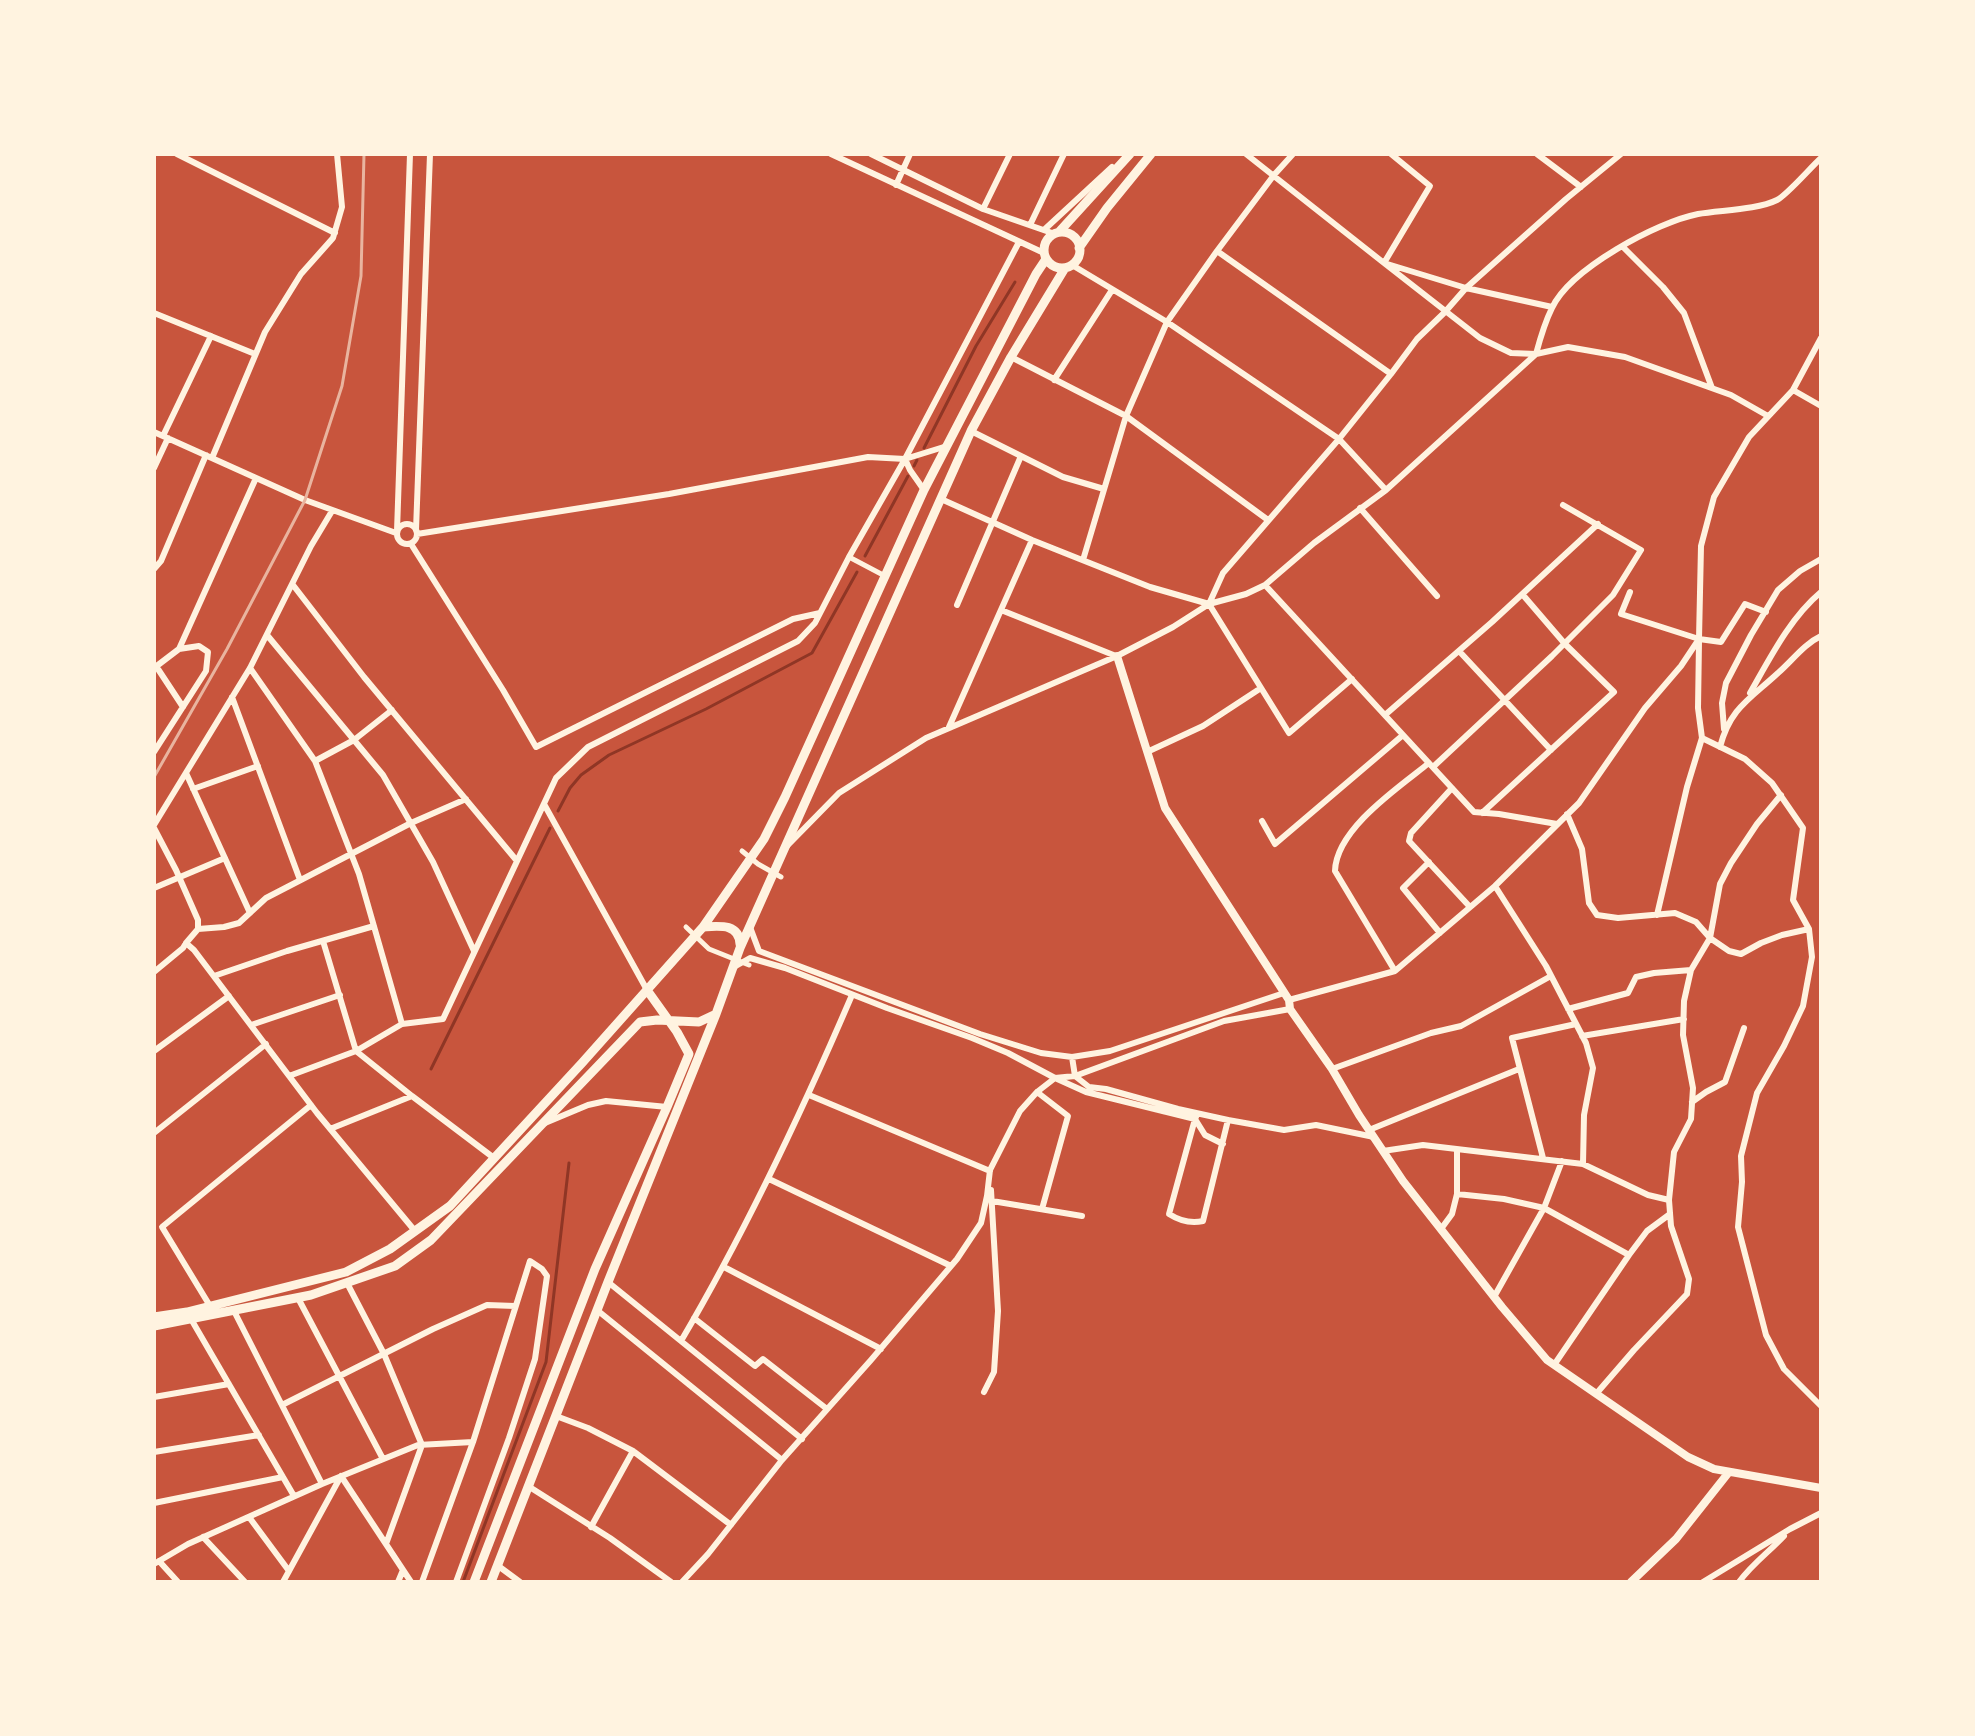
<!DOCTYPE html>
<html>
<head>
<meta charset="utf-8">
<style>
  body { margin:0 }
  #map { position:relative; width:1975px; height:1736px; overflow:hidden; background:#c8553d; font-family:"Source Sans 3",sans-serif }
  canvas { display:block }
  .frame { position:absolute; inset:0; border:156px solid #fff3e0; pointer-events:none }
</style>
</head>
<body>
<div id="map">
<canvas width="1975" height="1736"></canvas>
<div class="frame"></div>
</div>
<script>
const c = document.querySelector('canvas').getContext('2d');
c.lineJoin = 'round';
function trace(path, color, width, dash) {
  c.strokeStyle = color;
  c.lineWidth = width;
  c.lineCap = dash ? 'butt' : 'round';
  c.setLineDash(dash || []);
  c.stroke(path);
}
const stream = new Path2D(`
  M924,448L976,346L1015,282
  M914,466L917,460
  M865,556L908,476
  M558,811L570,788L581,775L609,755L706,709L812,653L857,572
  M431,1069L550,828
  M463,1582L546,1362L569,1163`);
const pedestrian = new Path2D(`
  M849,557L885,576
  M742,851L758,864L781,877
  M686,927L709,949L749,965`);
const minor = new Path2D(`
  M177,154L335,233
  M831,154L1044,253
  M871,154L983,209L1055,234
  M1246,154L1384,263L1466,288L1552,307
  M1391,154L1430,186L1384,263L1480,338L1511,353L1536,354C1540,339 1545,322 1552,308C1570,269 1657,222 1698,214C1720,210 1757,210 1777,200C1787,195 1811,167 1821,158
  M1537,154L1581,187
  M896,185L910,154
  M983,209L1010,154
  M1030,225L1064,154
  M1045,229L1112,167
  M1623,247L1663,287L1684,313L1712,388
  M1217,251L1391,374
  M1072,265L1167,322L1339,439L1386,490
  M154,313L255,354
  M1011,357L1126,416L1268,520
  M1054,380L1112,290
  M1793,390L1821,406
  M971,431L1063,477L1104,489
  M154,432L305,500L396,533
  M163,436L211,336
  M212,458L265,332L301,274L333,238L342,207L337,154
  M905,459L910,470L924,490
  M154,468L168,438
  M941,499L1032,540L1150,587L1209,604
  M1360,508L1437,596
  M397 534a10 10 0 1 1 20 0a10 10 0 1 1-20 0Z
  M416,530L430,154
  M397,531L410,154
  M417,534L669,494L868,457L905,459L947,446
  M411,544L503,690L536,747L793,619L820,613
  M1083,560L1126,416L1167,322L1217,251L1274,175L1293,154
  M154,569L161,561L206,455
  M293,585L364,677L517,861
  M1265,585L1474,812L1499,814L1557,824
  M1630,592L1621,614L1699,639L1721,642L1745,604L1766,612
  M1209,604L1246,594L1265,585L1314,543L1386,490L1536,354L1568,347L1625,357L1731,395L1768,416
  M1209,604L1289,733L1352,679
  M957,605L1021,456
  M1001,610L1116,656
  M267,635L383,775L433,862L474,951
  M1699,642L1698,708L1702,738L1745,759L1772,783L1803,828L1793,900L1809,929L1812,957L1803,1006L1784,1046L1757,1093L1741,1156L1742,1182L1738,1227L1766,1335L1784,1369L1821,1406
  M1459,651L1551,750
  M156,666L183,707
  M154,668L179,649L256,478
  M250,668L315,761L359,874L402,1024L356,1051L323,941
  M1750,693C1770,658 1790,618 1821,592
  M232,697L300,880
  M1385,715L1492,622L1598,524
  M949,727L1032,540
  M1724,729L1722,703L1726,683L1751,635L1778,590L1800,571L1821,559
  M1720,747C1730,708 1750,699 1778,673C1792,661 1804,644 1821,636
  M154,752L206,671L208,652L199,646L179,649
  M1147,752L1203,726L1261,688
  M315,761L354,740L392,710
  M1433,767L1552,656L1613,595L1641,550L1563,505
  M186,773L250,913
  M1452,788L1411,833L1409,841L1470,907
  M193,789L258,766
  M544,804L647,990
  M1482,813L1614,692L1565,644L1523,595
  M1567,814L1582,849L1589,903L1597,915L1618,918L1675,913L1696,922L1710,938L1729,951L1741,954L1761,943L1782,935L1809,929
  M1262,821L1275,844L1403,735
  M154,825L250,668L311,546L332,511
  M154,828L176,870L198,920V929L186,943
  M787,846L839,793L926,738L1117,656L1173,627L1209,604L1223,573L1339,439L1391,374L1417,339L1445,312L1466,288L1566,199L1621,154
  M1429,862L1403,888L1440,933
  M1495,886L1546,966L1586,1043L1593,1068L1584,1115L1583,1164
  M154,888L225,858
  M1657,915L1687,787L1702,738
  M750,927L759,951L980,1034L1041,1053L1072,1057L1110,1051L1284,993
  M198,929L224,927L239,923L266,898L411,823L466,799
  M734,967L750,958L785,968L887,1008L972,1038L1008,1053L1055,1078L1086,1092L1195,1119L1169,1214C1180,1221 1190,1224 1203,1221L1228,1120
  M1395,971L1335,871C1336,829 1399,787 1429,763
  M154,972L183,948L186,943L194,950L317,1113L415,1231
  M214,976L287,951L374,926
  M1289,1000L1395,971L1495,886L1579,803L1645,708L1681,666L1699,639L1701,546L1714,497L1749,437L1793,390L1821,338
  M1568,1009L1628,993L1636,977L1654,973L1691,970
  M402,1024L443,1019L556,778L588,747L798,641L815,623L849,557L905,459L1019,242
  M251,1025L340,995
  M1582,1036L1684,1019
  M154,1051L229,996
  M1072,1057L1075,1076L1089,1087L1106,1089L1178,1109L1228,1120L1284,1130L1316,1125L1374,1137
  M1332,1069L1431,1033L1461,1026L1551,976
  M289,1076L356,1051L412,1096L494,1158
  M1037,1092L1068,1116L1042,1209
  M809,1095L990,1171
  M1692,1102L1706,1092L1725,1082L1744,1028
  M1196,1117L1195,1119L1205,1135L1223,1144
  M545,1123L588,1105L606,1101L667,1107
  M330,1129L412,1096
  M1369,1130L1519,1069
  M154,1133L266,1044
  M1383,1151L1423,1145L1583,1164L1648,1195L1669,1200
  M1543,1158L1512,1038L1576,1024
  M769,1179L951,1266
  M1457,1194L1504,1199L1544,1208L1629,1255
  M992,1201L1082,1216
  M1441,1229L1452,1214L1457,1194V1149
  M724,1267L881,1349
  M608,1282L802,1439
  M347,1283L384,1354L422,1445L386,1544
  M1494,1297L1544,1208L1562,1161
  M298,1298L383,1459
  M210,1306L162,1227L311,1105
  M597,1310L782,1460
  M234,1311L322,1484
  M694,1318L755,1366L763,1359L827,1409
  M191,1319L294,1496
  M681,1341C747,1229 801,1114 852,995
  M1554,1365L1629,1255L1647,1231L1670,1214
  M984,1392L994,1372L998,1311L991,1190
  M1596,1394L1634,1350L1687,1294L1689,1279L1671,1226L1669,1200L1674,1152L1691,1119L1693,1088L1683,1035L1684,1001L1691,970L1710,938L1720,884L1731,863L1757,824L1781,795
  M154,1397L229,1384
  M282,1405L433,1329L487,1305L515,1306
  M556,1416L588,1428L633,1451L731,1525
  M154,1452L259,1435
  M528,1486L610,1538L671,1582
  M154,1503L283,1477
  M249,1517L289,1571
  M591,1527L633,1451
  M203,1537L245,1582
  M159,1561L178,1582
  M154,1564L188,1544L322,1484L418,1445L473,1442
  M497,1565L520,1582
  M283,1582L341,1476L411,1582
  M398,1582L403,1570
  M422,1582L473,1442L530,1261L542,1269L547,1276L535,1359L509,1438L456,1582
  M682,1582L708,1554L782,1460L871,1360L957,1259L981,1223L987,1196L990,1170L1020,1111L1037,1092L1055,1078L1075,1076L1224,1021L1290,1009
  M1703,1582L1790,1529L1821,1513
  M1739,1582C1752,1564 1769,1552 1784,1536`);
const tertiary = new Path2D(`
  M1117,656L1165,808L1289,1000L1290,1009L1332,1069L1359,1115L1403,1181L1502,1307L1547,1360L1688,1457L1714,1469L1821,1488
  M1631,1582L1676,1539L1729,1472`);
const secondary = new Path2D(`
  M1059,232L1130,154
  M1044 250a18 18 0 1 1 36 0a18 18 0 1 1-36 0Z
  M1079,248L1107,208L1151,154
  M703,927C719,926 739,923 740,944
  M154,1317L187,1312L346,1272L390,1249L450,1206L582,1063L703,927L764,839L785,797L924,490L1036,274L1046,259
  M154,1326L311,1295L395,1266L431,1240L640,1022L657,1020L699,1022L716,1014L740,948L971,431L1011,357L1065,268
  M474,1582L595,1269L667,1107L689,1054L677,1032L647,990
  M491,1582L608,1282L716,1014`);
const rail = new Path2D(`
  M154,777L227,649L305,500L342,386L361,276L364,154`);
trace(stream, '#8f3625', 3);
trace(pedestrian, '#fff3e0', 5);
trace(minor, '#fff3e0', 6);
trace(tertiary, '#fff3e0', 8);
trace(secondary, '#fff3e0', 9);
trace(rail, '#e9b49f', 3);
</script>
</body>
</html>
